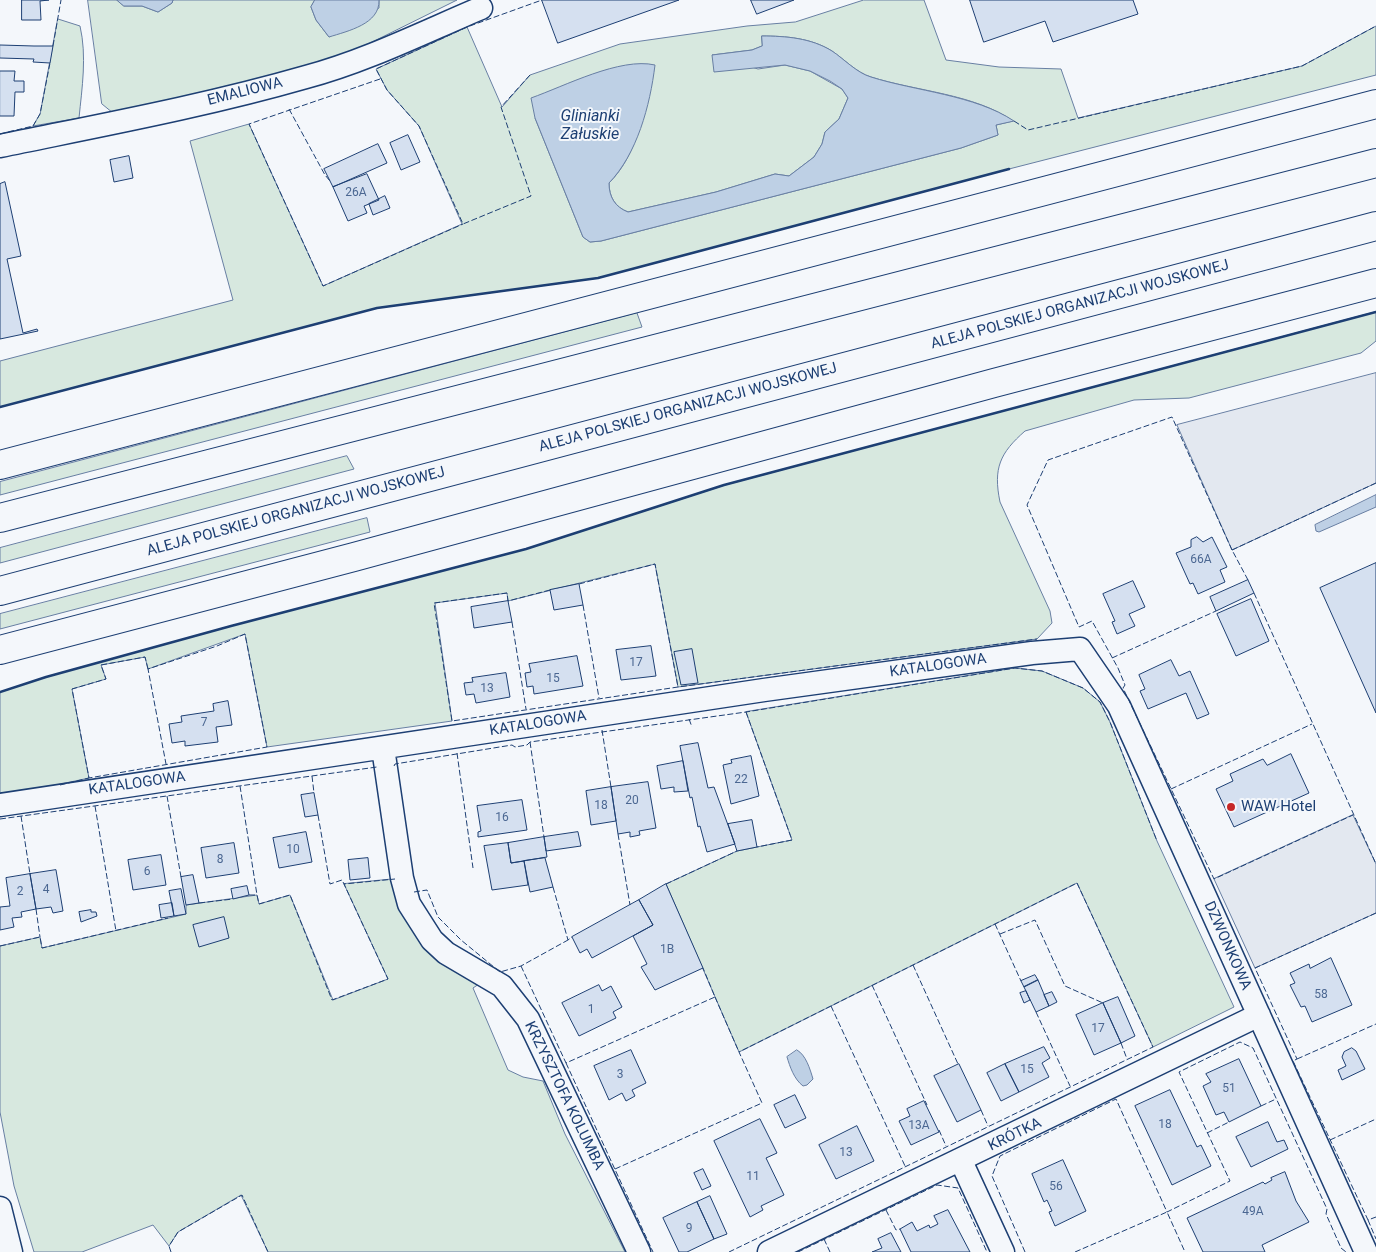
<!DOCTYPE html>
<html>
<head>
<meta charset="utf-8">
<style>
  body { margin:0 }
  canvas { display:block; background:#f4f7fb }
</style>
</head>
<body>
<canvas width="1376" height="1252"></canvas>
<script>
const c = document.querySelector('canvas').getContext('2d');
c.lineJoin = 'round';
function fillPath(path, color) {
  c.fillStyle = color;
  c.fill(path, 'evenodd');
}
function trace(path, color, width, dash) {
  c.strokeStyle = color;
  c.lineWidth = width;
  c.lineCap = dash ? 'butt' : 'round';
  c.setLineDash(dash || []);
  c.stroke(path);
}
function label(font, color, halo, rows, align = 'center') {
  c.font = font + ' Roboto,sans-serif';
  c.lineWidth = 4;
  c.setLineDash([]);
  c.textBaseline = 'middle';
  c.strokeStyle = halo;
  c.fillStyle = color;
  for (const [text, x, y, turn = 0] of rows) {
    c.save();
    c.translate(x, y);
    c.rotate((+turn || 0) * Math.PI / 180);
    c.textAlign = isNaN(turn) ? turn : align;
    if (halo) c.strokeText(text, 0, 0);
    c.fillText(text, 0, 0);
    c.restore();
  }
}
const green = new Path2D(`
  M88,0H117L124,6H142L158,12L172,3L173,0H315L311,7L316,20L329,37L379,8V0H457L350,53L303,70L113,113L102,104Z
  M864,0H924L946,60L999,67L1061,69L1078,118L1302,66L1376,26V75L1009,169L598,278L377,308L0,407V361L233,300L190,141L249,124L323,286L462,224L419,126L387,90L376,69L467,27L502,107L530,75L620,44L747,26L795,22ZM762,36C786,36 811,38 832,51C844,59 857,73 871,77C915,91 975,94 1013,121L996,125L998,135L961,148L601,241L590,242L583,237L535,118L649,95C640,127 633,159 609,183C609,197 615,207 628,212L716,192L775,174L789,176L814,157L822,144L825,132L839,119L848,98L842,89L810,71L785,65L758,69L712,55L752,50L762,46Z
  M58,19L80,26C87,56 82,88 79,118L33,126L40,114Z
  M1376,312V341L1361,353L1189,398L1134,400L1025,431C1000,453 993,468 1000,502L1050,611L1052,623L1037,639L678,687L655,564L508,601L507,593L435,603L452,721L267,747L245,634L148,669L145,657L101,665L106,679L72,689L89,778L0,797V692L46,677L231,626L526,549L725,485Z
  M637,313L642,327L0,495V482Z
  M347,456L354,469L0,563V548Z
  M367,518L370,532L0,629V614Z
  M1015,668L1042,671L1083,688L1100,702L1110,722L1157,841L1234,1007L1153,1047L1077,883L739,1052L666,884L737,851L792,840L746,712Z
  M395,879L479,984L473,988L508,1070L523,1077L543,1081L565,1134L625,1252H268L241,1195L178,1232L169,1246L153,1225L82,1252H34L14,1186L0,1112V946L40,937L42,948L186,914V905L257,895L259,904L290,895L333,1000L388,979L344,884Z`);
const parking = new Path2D(`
  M1376,373V483L1232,550L1177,425Z
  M1353,815L1376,864V913L1255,968L1214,879Z`);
const water = new Path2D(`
  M117,0H173L172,3L158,12L142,6H124Z
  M315,0H379C380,24 348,31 329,37L316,20L311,7Z
  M762,36C786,36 811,38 832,51C844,59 857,73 871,77C915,91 975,95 1014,121L996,125L998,135L961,148L601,241L590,242L583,237L535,118L531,98C565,86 620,57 655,65C650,106 637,154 609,183C609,197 615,207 628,212L716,192L775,174L789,176L814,157L822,144L825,132L839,119L848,98L842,89L830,81L810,71L785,65L714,72L712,55L752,50L762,46Z
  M1376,495V507L1319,532L1316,531L1315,525Z
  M797,1050C806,1055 810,1069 813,1079L807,1085L803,1086C794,1079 790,1067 787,1057Z`);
const building = new Path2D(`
  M22,0H49L40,1L41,20H22Z
  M542,0H679L558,43Z
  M751,0H794L757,14Z
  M970,0H1133L1138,14L1053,42L1045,21L984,42Z
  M0,45L34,46H53L50,63L33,62L34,59L0,58Z
  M0,71H15L14,81H24V92H15L14,116H0Z
  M408,135L420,162L401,170L390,143Z
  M378,144L387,163L333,187L324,169Z
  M129,156L133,178L114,182L110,160Z
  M367,174L379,200L364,206L367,213L348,221L333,187Z
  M5,182L21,256L7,259L23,333L37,329L38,331L0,339V184Z
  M385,196L390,208L373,215L369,204Z
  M1197,537L1203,542L1212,537L1227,567L1220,570L1225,582L1198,594L1193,583L1190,584L1176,553L1191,547V540Z
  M1376,563V713L1320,588Z
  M1248,580L1254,593L1216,611L1210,597Z
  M1133,581L1145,607L1129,614L1135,626L1117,634L1112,622L1115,621L1103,594Z
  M579,584L583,605L554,610L550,590Z
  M1251,599L1269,641L1236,656L1217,614Z
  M508,601L512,622L474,628L471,607Z
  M651,646L656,676L621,680L616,650Z
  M692,649L698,683L681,685L674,652Z
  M577,656L583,686L534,694L533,686L527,687L525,673L531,672L529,664Z
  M1171,660L1179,676L1190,671L1209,714L1197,719L1186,693L1148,709L1140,691L1145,689L1139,675Z
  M506,673L510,697L476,703L474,694L466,695L464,683L473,682L472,678Z
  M228,701L232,725L216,727L218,742L185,746V741L172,743L169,724L182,722L181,716L214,711L213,704Z
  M698,743L708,788L714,787L735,844L707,852L700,826L698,827L692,797L690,798L680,746Z
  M1291,754L1309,793L1234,827L1216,789L1233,781L1230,774L1263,759L1267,765Z
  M751,756L759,796L731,804L723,765L732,763L731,760Z
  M683,761L688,791L674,792V787L661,789L657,766Z
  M648,782L656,828L639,831L640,835L630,837V832L618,834L611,787Z
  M611,787L616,821L591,825L586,791Z
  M314,793L318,815L305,817L301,795Z
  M522,800L527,830L478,837V832L481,831L477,806Z
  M752,820L757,847L737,851L728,824Z
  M306,832L312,862L279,868L273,838Z
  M578,832L581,846L546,851L544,837Z
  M544,837L547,857L511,863L508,843Z
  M234,843L239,873L206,878L201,848Z
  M508,843L511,863L524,861L528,885L492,890L484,846Z
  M161,855L166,885L133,890L128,860Z
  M368,858L370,878L350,880L348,860Z
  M545,858L553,887L530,892L524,861Z
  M56,870L63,911L53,913L51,907L36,909L30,874Z
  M30,874L36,909L21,912L22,917L12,918L14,927L0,930V907L10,906L6,878Z
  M193,875L199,903L186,905L181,877Z
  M666,884L703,968L655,990L641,967L647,964L633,936L653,925L639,900Z
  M247,886L249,895L233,899L231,889Z
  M181,889L186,914L174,916L169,891Z
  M639,900L653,925L592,958L587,949L580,953L572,937Z
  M172,903L174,916L161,918L159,905Z
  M91,910V912H96L97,916L81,922L79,912Z
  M224,917L229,938L199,947L193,925Z
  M1331,958L1352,1005L1312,1022L1305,1006L1301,1007L1290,985L1295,983L1290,973L1309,964L1310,968Z
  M1035,975L1038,980L1024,987L1021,981Z
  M1038,980L1049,1006L1036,1012L1024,987Z
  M599,985L602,991L611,986L622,1007L613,1012L616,1018L579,1036L562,1003Z
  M1026,991L1030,1000L1024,1003L1020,993Z
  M1052,992L1057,1002L1049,1006L1044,995Z
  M1118,997L1135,1036L1121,1043L1103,1003Z
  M1103,1003L1121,1043L1094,1055L1076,1015Z
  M1044,1047L1050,1058L1042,1063L1049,1077L1019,1092L1005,1064Z
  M1352,1048L1356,1051L1365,1069L1342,1080L1338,1070L1346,1066L1342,1057L1344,1052Z
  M631,1050L646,1083L632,1090L635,1096L626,1101L622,1093L609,1100L594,1066Z
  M1239,1059L1261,1106L1229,1122L1224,1112L1216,1115L1203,1086L1211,1082L1206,1074Z
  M959,1064L981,1110L957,1122L934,1076Z
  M1005,1064L1019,1092L1001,1101L987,1073Z
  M1170,1090L1197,1147L1201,1145L1211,1166L1172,1185L1135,1106Z
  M795,1095L806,1118L785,1128L774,1105Z
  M924,1101L939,1132L911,1145L899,1121L910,1116L907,1109Z
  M760,1119L777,1153L766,1158L784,1195L761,1206L763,1210L750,1217L714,1141Z
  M1268,1122L1277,1142L1284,1140L1288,1149L1251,1167L1236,1137Z
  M857,1126L874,1161L836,1179L819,1145Z
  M1063,1160L1086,1211L1055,1226L1049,1212L1052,1211L1047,1200L1044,1202L1032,1174Z
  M703,1169L711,1186L702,1190L694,1173Z
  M1285,1172L1296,1201L1309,1222L1262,1245L1265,1252H1203L1187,1218L1263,1182L1265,1184L1272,1180L1271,1178Z
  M710,1196L727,1234L714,1239L697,1202Z
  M697,1202L714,1239L687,1252H679L663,1218Z
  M948,1210L970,1252H911L900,1229L912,1222L917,1231L929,1225L930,1228L938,1224L934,1216Z
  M891,1233L901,1252H872L882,1248L878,1239Z`);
const minor = new Path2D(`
  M0,146C102,125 205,106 306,77C366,61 424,32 481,8
  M383,748L402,878L409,904L432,940L446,953L502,986L528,1019L639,1252
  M0,805L764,690L1032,653L1080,649L1119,706L1366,1252
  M961,1161L1003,1252
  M0,1208L11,1252
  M769,1252L1259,1015`);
const motorway = new Path2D(`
  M0,465L1376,104
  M0,518L1376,163
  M0,591L1376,226
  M0,650L354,557L994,383L1376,283`);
const fence = new Path2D(`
  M53,46L61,0
  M530,75L501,107L531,196L463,224L419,126L387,90L376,69L467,27L542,0
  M380,79L249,124L323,286L463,224
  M289,109L325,175L330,181
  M1014,121L1028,130L1302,66L1376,26
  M0,134L33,126L40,114L50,63
  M1232,550L1172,417L1048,460L1027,505L1079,627L1092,621L1118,668L1125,685L1123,688L1214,879L1353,815
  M1248,580L1232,550L1376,483
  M579,584L655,564L678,687
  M550,590L508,601L507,593L434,603L452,721L678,687L1037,639
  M1254,593L1376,864
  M583,605L599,698
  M512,622L526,709
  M1112,658L1216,611
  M148,669L145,657L101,665L106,679L72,689L89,778L267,747L245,634L217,646L148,669L166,764
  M746,712L792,840L757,847
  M689,719L692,727
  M602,730L611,787
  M530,742L544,837
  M457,753L473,868
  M394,766L395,764L512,745L515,747L527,745L530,742L746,712L1015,668L1042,671L1083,688L1100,702L1110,722L1157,841
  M312,776L314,793
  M60,785L89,778
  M240,786L257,895
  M1171,789L1312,724
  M167,796L181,877
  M95,806L116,931
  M318,815L330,884L342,880L344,884
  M21,816L30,874
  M0,819L377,767
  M618,834L630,905
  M666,884L737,851
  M553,887L568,940L572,937
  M414,892L427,890L438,917L461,940L500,972L521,966L568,940
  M249,895H257L259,904L290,895L332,1000L388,979L344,884L395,879
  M199,903L233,899
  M36,909L40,937
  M1376,913L1255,968L1297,1059L1293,1061L1368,1220L1376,1217
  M995,924L1021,981
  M1000,934L1035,920L1065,986L1103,1003
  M0,946L40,937L42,948L168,918
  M913,965L958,1064
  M521,966L566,1063L715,997L703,968
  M872,985L927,1105
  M715,997L739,1052
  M831,1006L905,1166
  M1036,1012L1070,1086
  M1121,1043L1127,1059
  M1297,1059L1376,1024
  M566,1063L653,1252
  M1261,1106L1276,1099
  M981,1110L988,1126
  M939,1130L946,1146
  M1207,1133L1229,1122
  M1330,1140L1376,1119
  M615,1169L762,1103L739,1052L1077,883L1153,1047L729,1252
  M886,1210L896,1230L900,1229
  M1368,1220L1376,1239
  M824,1239L830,1252
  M171,1252L169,1246L178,1232L242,1195L268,1252
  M798,1252L937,1185L958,1188L987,1252
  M1025,1252L992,1176L1000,1156L1116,1099L1167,1212L1230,1181L1179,1072L1240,1042L1253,1048L1327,1209L1326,1214L1341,1248L1346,1252
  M1075,1252L1167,1212L1185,1252`);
const wall = new Path2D(`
  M0,407L377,308L598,278L1009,169
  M0,692L46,677L231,626L526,549L724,485L1376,312`);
const markers = [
  [1231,807,5,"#c62828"]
];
const numberNames = [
  ["26A",356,193],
  ["66A",1201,560],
  ["17",636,663],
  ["15",553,679],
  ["13",487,689],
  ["7",204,723],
  ["22",741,780],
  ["20",632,801],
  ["18",601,806],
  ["16",502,818],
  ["10",293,850],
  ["8",220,860],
  ["6",147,872],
  ["4",46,890],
  ["2",20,892],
  ["1B",667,950],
  ["58",1321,995],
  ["1",591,1010],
  ["17",1098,1029],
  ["15",1027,1070],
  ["3",620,1075],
  ["51",1229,1089],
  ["18",1165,1125],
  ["13A",919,1126],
  ["13",846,1153],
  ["11",753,1177],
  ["56",1056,1187],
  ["49A",1253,1212],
  ["9",689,1229]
];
const streetNames = [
  ["EMALIOWA",245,92,-14],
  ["ALEJA POLSKIEJ ORGANIZACJI WOJSKOWEJ",1080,305,-15],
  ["ALEJA POLSKIEJ ORGANIZACJI WOJSKOWEJ",688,408,-15],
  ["ALEJA POLSKIEJ ORGANIZACJI WOJSKOWEJ",296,512,-15],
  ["KATALOGOWA",938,666,-8],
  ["KATALOGOWA",538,724,-9],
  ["KATALOGOWA",137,784,-8],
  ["DZWONKOWA",1227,946,66],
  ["KRZYSZTOFA KOLUMBA",564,1096,64],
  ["KRÓTKA",1015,1135,-26]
];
const poiNames = [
  ["WAW Hotel",1241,807]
];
const waterNames = [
  ["Glinianki",590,117],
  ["Załuskie",590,135]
];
fillPath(green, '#d7e8df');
trace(green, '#687fa3', 1);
fillPath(parking, '#e3e8f0');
trace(parking, '#687fa3', 1);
fillPath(water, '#bed0e5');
trace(water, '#687fa3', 1);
fillPath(building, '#d5e0f0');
trace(building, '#1d3f73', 1);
trace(minor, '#1d3f73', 25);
trace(motorway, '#1d3f73', 30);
trace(minor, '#f4f7fb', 22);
trace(motorway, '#f4f7fb', 28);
trace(fence, '#1d3f73', 1, [6, 2.5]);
trace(wall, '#1d3f73', 2.5);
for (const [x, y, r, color] of markers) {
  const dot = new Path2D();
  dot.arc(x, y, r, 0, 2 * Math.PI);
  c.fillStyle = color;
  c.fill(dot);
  trace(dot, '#f4f7fb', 2);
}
label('12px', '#4b6792', null, numberNames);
label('15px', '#1d3f73', '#f4f7fb', streetNames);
label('15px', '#1d3f73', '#f4f7fb', poiNames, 'left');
label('italic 16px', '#1d3f73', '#f4f7fb', waterNames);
</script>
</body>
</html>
